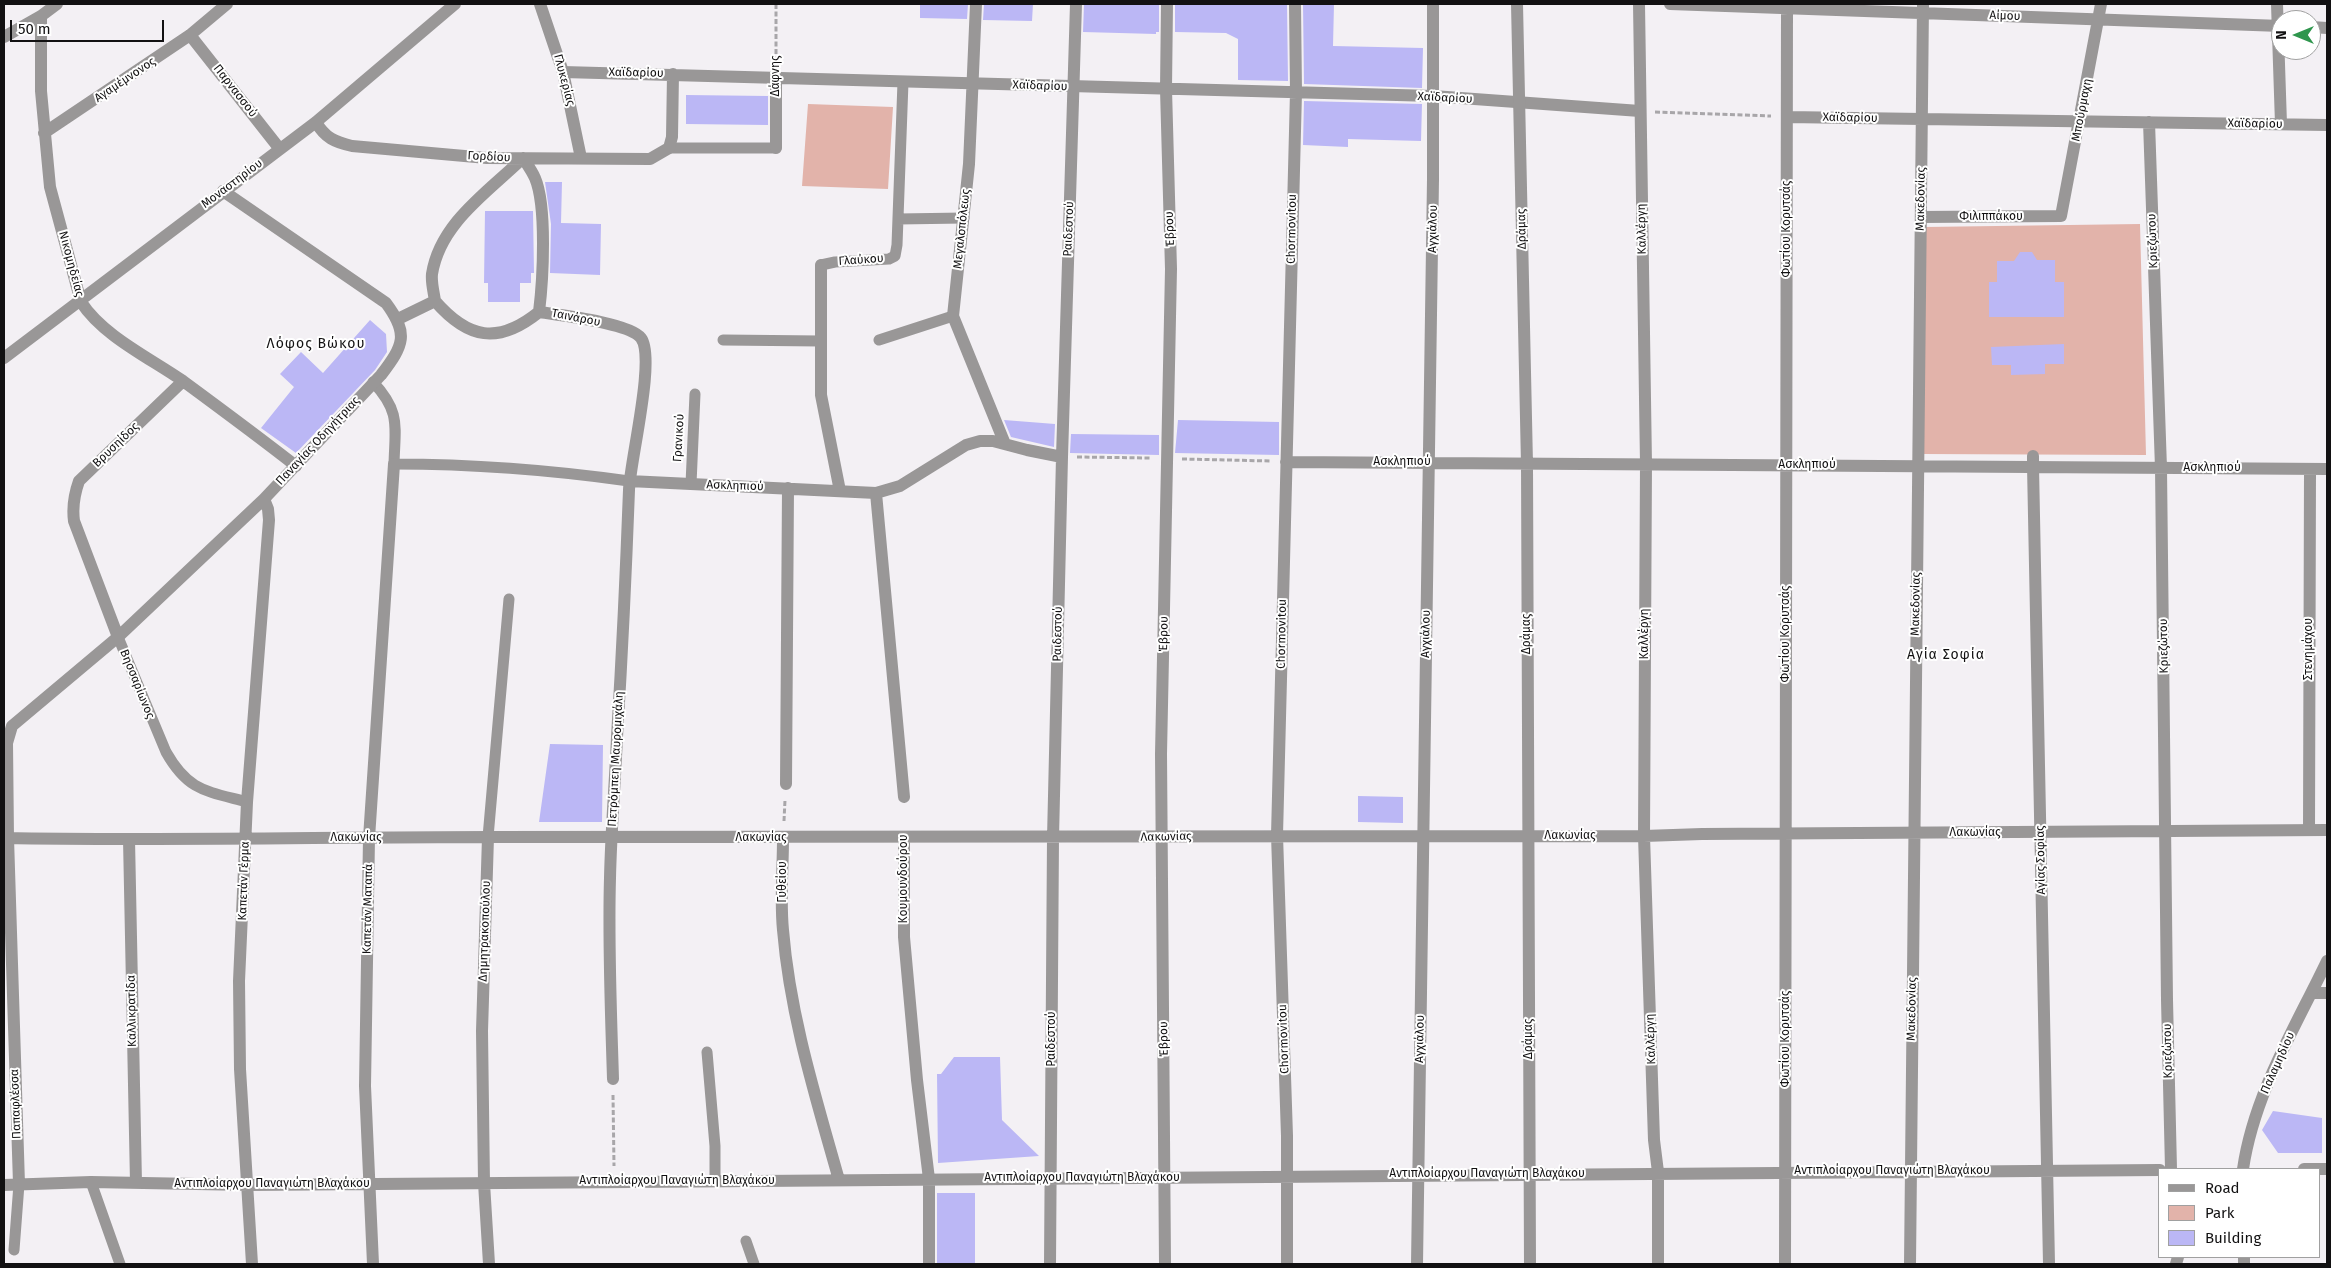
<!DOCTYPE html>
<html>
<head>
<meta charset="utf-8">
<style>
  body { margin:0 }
  #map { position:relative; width:2331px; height:1268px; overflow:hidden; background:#f3f0f4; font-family:"Fira Sans",sans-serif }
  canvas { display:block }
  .frame { position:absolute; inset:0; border:5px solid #121112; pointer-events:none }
  .legend { position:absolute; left:2158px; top:1168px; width:162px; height:90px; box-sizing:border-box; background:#fff; border:1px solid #a0a0a0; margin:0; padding:6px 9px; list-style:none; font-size:15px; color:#121112 }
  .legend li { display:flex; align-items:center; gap:10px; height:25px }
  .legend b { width:25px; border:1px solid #a0a0a0 }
  .north { position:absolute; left:2271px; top:10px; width:50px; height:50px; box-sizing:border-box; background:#fff; border:1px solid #a0a0a0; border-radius:50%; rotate:270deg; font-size:14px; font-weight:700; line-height:20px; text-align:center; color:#121112 }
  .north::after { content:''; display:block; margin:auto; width:18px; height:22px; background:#2f964d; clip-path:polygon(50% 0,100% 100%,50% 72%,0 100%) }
  .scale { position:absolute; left:10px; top:20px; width:154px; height:22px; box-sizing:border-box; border:2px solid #121112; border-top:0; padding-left:6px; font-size:15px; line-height:18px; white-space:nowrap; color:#121112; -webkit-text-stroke:4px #fff; paint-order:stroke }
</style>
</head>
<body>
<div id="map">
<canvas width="2331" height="1268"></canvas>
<div class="frame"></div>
<ul class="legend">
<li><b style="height:6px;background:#999797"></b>Road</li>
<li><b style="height:14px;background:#e2b3aa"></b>Park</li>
<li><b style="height:14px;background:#bbb7f5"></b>Building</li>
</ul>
<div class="north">N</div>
<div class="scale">50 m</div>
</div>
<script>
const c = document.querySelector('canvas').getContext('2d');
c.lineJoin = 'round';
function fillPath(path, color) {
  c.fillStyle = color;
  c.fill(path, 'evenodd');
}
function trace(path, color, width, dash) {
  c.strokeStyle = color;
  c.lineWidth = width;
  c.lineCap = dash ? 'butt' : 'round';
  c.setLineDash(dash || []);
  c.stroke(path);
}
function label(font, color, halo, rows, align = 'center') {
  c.font = font + ' "Fira Sans",sans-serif';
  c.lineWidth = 4;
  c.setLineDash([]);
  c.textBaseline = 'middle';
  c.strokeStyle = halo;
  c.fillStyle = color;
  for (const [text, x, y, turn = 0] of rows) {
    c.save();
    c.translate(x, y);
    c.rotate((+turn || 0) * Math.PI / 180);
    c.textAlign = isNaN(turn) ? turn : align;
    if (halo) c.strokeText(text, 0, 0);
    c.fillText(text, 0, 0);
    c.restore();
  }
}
const green = new Path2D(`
  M808,104L893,107L888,189L802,186Z
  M2140,224L2146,455L1923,454L1925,227Z`);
const building = new Path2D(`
  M920,4H968L967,19L920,18Z
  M984,4H1033L1032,21L983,20Z
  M1084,4H1159V32H1156V34L1083,32Z
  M1175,4H1287L1288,81L1238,80V39L1226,33L1175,32Z
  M1303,4H1334L1333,46L1423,48L1422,88L1304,84Z
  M686,95L768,96V125L686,124Z
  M1304,101L1422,104L1421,141L1348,139V147L1303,145Z
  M545,182H562L561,223L601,224L600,275L550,273L551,224Z
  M485,211H533L534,273H531V283H520V302H488V283H484Z
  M2020,252H2032L2037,260H2055V282H2064V317H1989V282H1997V261H2014Z
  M370,320L386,334L387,352L375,370L296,453L261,428L294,387L280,374L301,352L323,373Z
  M2064,344V364H2045V374L2011,375V365H1992L1991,347Z
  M1004,420L1055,424L1054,447L1011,437Z
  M1178,420L1279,422V455L1175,453Z
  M1071,434L1159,435V455L1070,453Z
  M550,744L603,745L602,822H539Z
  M1358,796L1403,797V823L1358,822Z
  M954,1057H1000L1002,1120L1039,1156L938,1163L937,1074H941Z
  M2273,1111L2322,1118V1153H2278L2262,1130Z
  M937,1193H975V1264H937Z`);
const path = new Path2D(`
  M776,4V62
  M1655,112L1771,116
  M1077,457L1151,458
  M1182,459L1271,461
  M784,821L785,800
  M613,1095L614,1166`);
const service = new Path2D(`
  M669,148H776
  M898,219L964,218
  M821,265L835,262L889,259L895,256L897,245L903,82
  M723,340L820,341
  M879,340L953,316
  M373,382C401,412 395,426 394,464C473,464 551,470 629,481
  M691,484L695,394
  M118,637L166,752C188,791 206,791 247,802
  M488,837L509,599
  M707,1052L715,1146V1181
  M91,1182L120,1264
  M746,1241L754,1264
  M14,1250L19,1184`);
const pedestrian = new Path2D(`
  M540,4L563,72L581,158
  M1433,179V96L1640,111
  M2033,456V466
  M2176,1264L2178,1257`);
const minor = new Path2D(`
  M976,4L969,164L953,316L1005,444
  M1517,4L1527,464L1530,1264
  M1639,4L1646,464L1644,836L1654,1140L1658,1172V1264
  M1670,4L2281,26
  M2277,4L2281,124
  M41,16V91L50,187L81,302C103,336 150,358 183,381C221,409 259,437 296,466
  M2311,27L2327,28
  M190,35L279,148
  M4,37L41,16L57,4
  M563,72L1433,96V4
  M776,77V148
  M1787,117L2327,125
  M316,122C325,138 335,142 352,146L487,158L650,159L669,148L672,137L673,74
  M2149,122L2161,468L2167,1000L2171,1169
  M44,133L190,35L227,4
  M523,158C527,164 532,171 535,178C547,206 543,280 539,312
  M1921,217L2061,216L2101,4
  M821,265V395L840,491
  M435,301C468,339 498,345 539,312C559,315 630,323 641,338C656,358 630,461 629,490C626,572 622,655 617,737C615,784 611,831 610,878C608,945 611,1012 613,1079
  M435,301C434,293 431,283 432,274C440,223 488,192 523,158
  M398,319L435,301
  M4,358L316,122L455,4
  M1286,462L2327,469
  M2033,466L2049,1264
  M629,481L876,493L900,486L966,445L980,441H993L1027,450L1062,457
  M876,493L904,797
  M118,637L74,521C72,506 74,495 79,481L183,381
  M786,784L788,488
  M2309,830L2310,469
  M488,837L482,1031L484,1183L489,1264
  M4,838C166,841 328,837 490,837C875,837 1260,835 1644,836L1702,834L2327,830
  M783,838C783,869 780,900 783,930C790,1016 816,1098 839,1180
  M904,838V937L917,1080L929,1179V1264
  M129,839L136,1183
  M2312,993H2327
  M2304,1169H2327
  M19,1184L8,838L7,743L12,726L118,637L264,499L381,375C404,345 409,334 386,303L223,191
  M4,1185L91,1182L248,1185L2160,1170
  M252,1264L240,1069L239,981L247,802L269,520L268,509L264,499
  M373,1264L365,1086L369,838L394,464
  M1050,1264L1053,838L1062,457L1076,4
  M1165,1264L1161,754L1171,269L1166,89L1167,4
  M1287,1264V1136L1277,835L1296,92L1295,4
  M1417,1264L1433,179
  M1785,1264L1787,4
  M1910,1264L1923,4`);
const tertiary = new Path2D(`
  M2243,1169C2254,1094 2295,1028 2327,961
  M2244,1257V1264`);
const streetNames = [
  ["Αίμου",2005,16,2],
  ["Χαϊδαρίου",636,73,1],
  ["Δάφνης",776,76,-90],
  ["Αγαμέμνονος",125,80,-34],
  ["Γλυκερίας",564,80,75],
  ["Χαϊδαρίου",1040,86,2],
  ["Παρνασσού",235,91,52],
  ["Χαϊδαρίου",1445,98,3],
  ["Μπούρμαχη",2082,110,-79],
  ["Χαϊδαρίου",1850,118,1],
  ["Χαϊδαρίου",2255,124,1],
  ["Γορδίου",489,157,3],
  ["Μοναστηρίου",232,184,-37],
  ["Μακεδονίας",1921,199,-89],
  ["Φιλιππάκου",1991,217],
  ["Μεγαλοπόλεως",962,229,-84],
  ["Ραιδεστού",1069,229,-88],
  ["Έβρου",1170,229,-92],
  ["Chormovitou",1292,229,-89],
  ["Αγχιάλου",1433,229,-89],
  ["Δράμας",1522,229,-91],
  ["Καλλέργη",1642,229,-91],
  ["Φωτίου Κορυτσάς",1787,229,-90],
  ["Κριεζώτου",2153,241,-92],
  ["Γλαύκου",861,260,-4],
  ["Νικομηδείας",71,264,75],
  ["Ταινάρου",576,318,11],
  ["Γρανικού",679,438,-87],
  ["Παναγίας Οδηγήτριας",318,441,-47],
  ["Βρυσηίδος",116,445,-44],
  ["Ασκληπιού",1402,462],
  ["Ασκληπιού",1807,465],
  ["Ασκληπιού",2212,468],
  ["Ασκληπιού",735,486,2],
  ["Μακεδονίας",1916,604,-89],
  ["Ραιδεστού",1058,634,-89],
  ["Έβρου",1164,634,-89],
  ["Chormovitou",1282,634,-89],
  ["Αγχιάλου",1426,634,-89],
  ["Δράμας",1527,634,-90],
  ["Καλλέργη",1645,634,-90],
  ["Φωτίου Κορυτσάς",1786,634,-90],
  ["Κριεζώτου",2164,646,-91],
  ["Στενημάχου",2309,649,-90],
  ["Βησσαρίωνος",137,684,68],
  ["Πετρόμπεη Μαυρομιχάλη",616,759,-87],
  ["Λακωνίας",1975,833],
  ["Λακωνίας",1570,836],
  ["Λακωνίας",1166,837,-1],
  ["Λακωνίας",356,838],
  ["Λακωνίας",761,838],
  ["Αγίας Σοφίας",2041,860,-91],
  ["Κουμουνδούρου",904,879,-90],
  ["Καπετάν Γέρμα",244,881,-88],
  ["Γυθείου",783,882,-90],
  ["Καπετάν Ματαπά",368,909,-89],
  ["Δημητρακοπούλου",485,931,-88],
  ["Μακεδονίας",1912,1009,-89],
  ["Καλλικρατίδα",132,1011,-91],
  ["Ραιδεστού",1052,1039,-90],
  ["Έβρου",1164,1039,-91],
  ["Chormovitou",1284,1039,-92],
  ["Αγχιάλου",1420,1039,-89],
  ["Δράμας",1529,1039,-90],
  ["Καλλέργη",1651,1039,-92],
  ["Φωτίου Κορυτσάς",1786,1039,-90],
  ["Κριεζώτου",2168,1051,-91],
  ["Παλαμηδίου",2278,1063,-66],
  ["Παπαφλέσσα",16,1104,-92],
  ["Αντιπλοίαρχου Παναγιώτη Βλαχάκου",1892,1171],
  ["Αντιπλοίαρχου Παναγιώτη Βλαχάκου",1487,1174],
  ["Αντιπλοίαρχου Παναγιώτη Βλαχάκου",1082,1178],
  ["Αντιπλοίαρχου Παναγιώτη Βλαχάκου",677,1181],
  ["Αντιπλοίαρχου Παναγιώτη Βλαχάκου",272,1184]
];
const neighbourhoodNames = [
  ["Λόφος Βώκου",316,344],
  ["Αγία Σοφία",1946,655]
];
fillPath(green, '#e2b3aa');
fillPath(building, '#bbb7f5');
trace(path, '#a8a6a9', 3, [5, 2.5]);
trace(service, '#999797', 11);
trace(pedestrian, '#999797', 12);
trace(minor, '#999797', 12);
trace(tertiary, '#999797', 12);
label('12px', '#121112', '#fff', streetNames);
c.letterSpacing = '1px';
label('14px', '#121112', '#fff', neighbourhoodNames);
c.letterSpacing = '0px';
</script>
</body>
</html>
